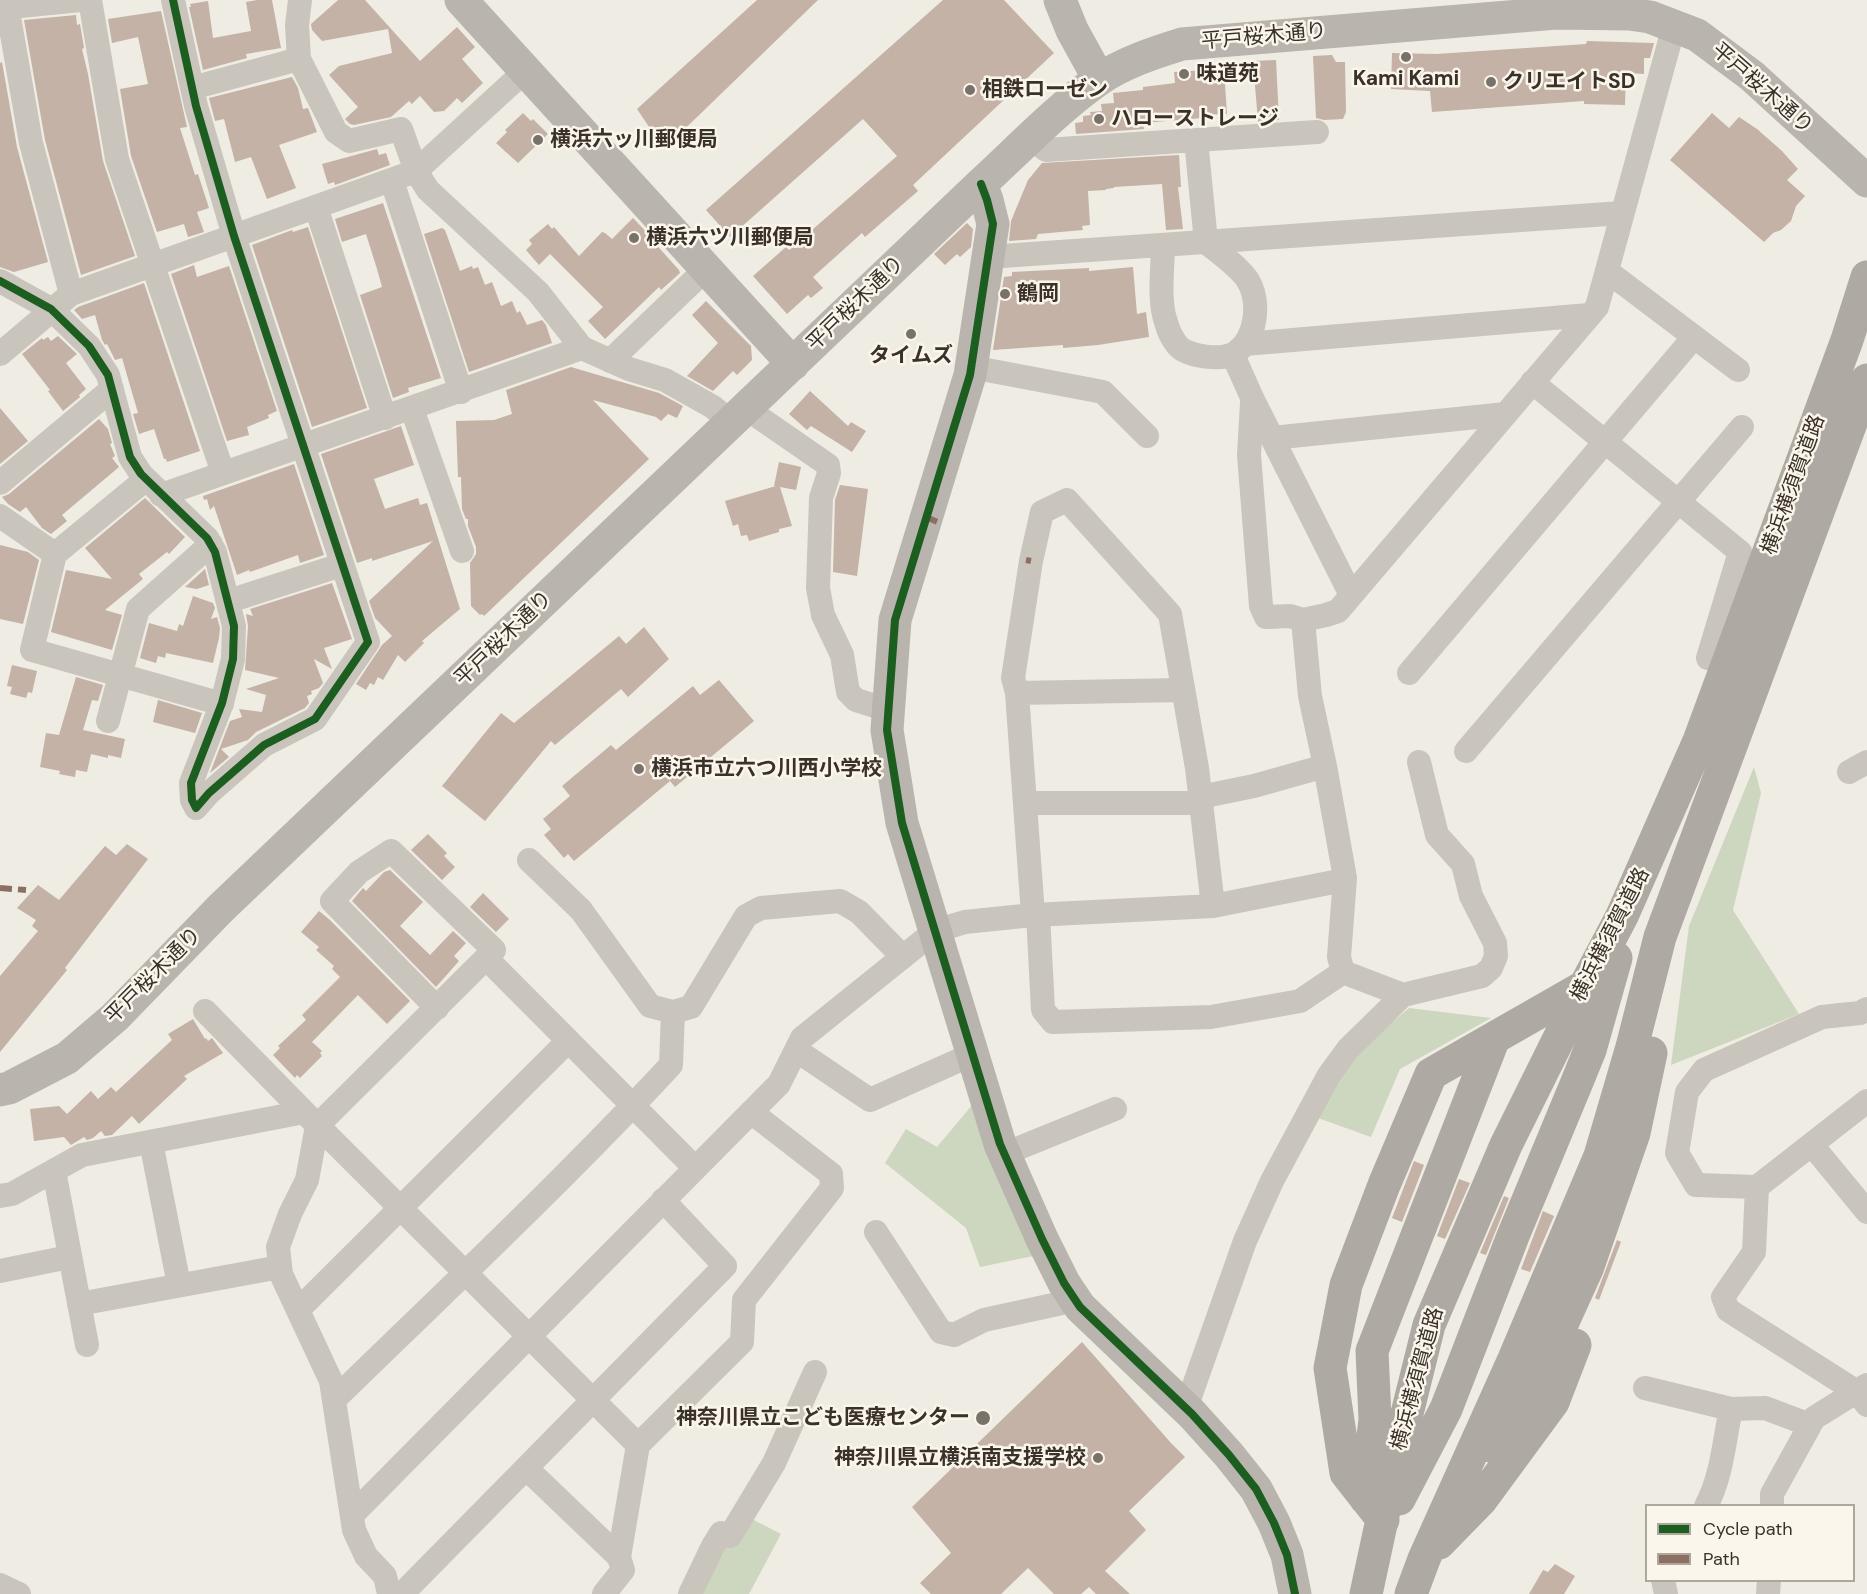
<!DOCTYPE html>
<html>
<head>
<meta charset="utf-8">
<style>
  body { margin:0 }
  #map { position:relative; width:1867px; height:1594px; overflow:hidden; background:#efece4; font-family:"DM Sans",sans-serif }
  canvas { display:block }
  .legend { position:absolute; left:1645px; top:1504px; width:210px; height:78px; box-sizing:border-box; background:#fbf6ec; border:2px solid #aea79e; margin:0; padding:8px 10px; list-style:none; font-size:18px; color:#3a312a }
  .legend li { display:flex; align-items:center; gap:12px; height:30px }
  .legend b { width:30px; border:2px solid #aea79e }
</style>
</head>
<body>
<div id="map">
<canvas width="1867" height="1594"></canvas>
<ul class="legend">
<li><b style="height:8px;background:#1b5e20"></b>Cycle path</li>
<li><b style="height:8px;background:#8d6e63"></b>Path</li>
</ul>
</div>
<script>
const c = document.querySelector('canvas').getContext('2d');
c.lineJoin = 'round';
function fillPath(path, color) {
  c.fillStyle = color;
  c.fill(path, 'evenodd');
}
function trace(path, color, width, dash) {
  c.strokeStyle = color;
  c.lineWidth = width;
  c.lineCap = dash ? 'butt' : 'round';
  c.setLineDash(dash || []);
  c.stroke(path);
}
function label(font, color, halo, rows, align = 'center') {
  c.font = font + ' "DM Sans","Noto Sans JP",sans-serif';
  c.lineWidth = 5;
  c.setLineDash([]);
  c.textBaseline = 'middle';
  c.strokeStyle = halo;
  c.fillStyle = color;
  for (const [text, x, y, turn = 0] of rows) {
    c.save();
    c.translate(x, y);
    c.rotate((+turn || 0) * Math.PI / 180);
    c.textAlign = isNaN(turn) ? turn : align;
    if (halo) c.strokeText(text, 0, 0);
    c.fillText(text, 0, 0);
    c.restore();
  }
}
const green = new Path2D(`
  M1754,767L1761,793L1733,910L1799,1014L1671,1065L1689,926Z
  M1409,1008L1491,1018L1400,1069L1371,1137L1318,1118L1354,1054Z
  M973,1104L1038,1255L980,1267L966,1228L885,1163L906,1129L937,1147Z
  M748,1517L781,1534L749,1594H696L718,1550Z`);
const building = new Path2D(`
  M257,0H272L281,48L246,54L247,58L203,70L189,7H191L190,4L208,1L213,38L251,31L246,2Z
  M338,0H365L420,61L457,27L475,47L462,59L483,83L462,103L457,98L444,111L434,112L420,96L412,104L409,101L391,117L354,125L350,124L345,119L358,107L329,75L339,66L392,53L388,29L322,41L312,30L311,24Z
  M757,0H818L664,149L637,109Z
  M943,0H1004L1054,53L913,185L918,191L865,237L862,233L813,277L823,288L811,298L808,295L787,314L753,276L786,247L789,250L897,156L863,119L730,237L706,210Z
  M161,11L187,127L180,128L195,175L198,174L209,208L197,212L204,232L188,237L184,224L157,232L131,156L120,89L148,84L138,37L112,43L108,19Z
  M76,15L77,25L80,24L84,48L82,49L88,74L103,161L135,256L81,275L45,140L24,20Z
  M1587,41L1654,43L1650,58H1644V74L1626,73L1625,105L1584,104V101L1432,112L1430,91L1391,89L1392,53L1436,54L1586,44Z
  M1332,55L1336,62H1345L1346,112L1343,119L1324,120L1316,118L1313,56Z
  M1276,60L1279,120L1258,122L1253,61Z
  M2,62L17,147L48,262L14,272L0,267V63Z
  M1224,69L1227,114L1202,115V118L1143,123L1144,129L1076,134L1075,123L1083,122V116L1091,115L1090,112L1102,111L1101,104L1114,103L1113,93L1143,90V87L1175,83L1174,72Z
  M292,77L298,88L303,109L308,108L317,132L279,145L296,188L267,199L251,157L235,162L224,119L215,121L209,98Z
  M523,113L531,121L533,119L548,134L518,163L496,143L507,132L505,130Z
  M1712,113L1729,128L1739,117L1757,129L1782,151L1798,169L1787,180L1805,196L1796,206L1791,221L1781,230L1773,233L1764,242L1670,160Z
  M377,149L379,155L386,153L390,165L335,185L334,182L328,184L322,164Z
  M1179,155L1181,187H1178L1183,229L1166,230L1162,184L1114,187V188L1106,189V190L1088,191L1090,225L1082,226L1083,230L1038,234L1036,239L1009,241L1011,221L1028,180L1042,163Z
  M383,203L441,378L408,388L409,392L393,398L360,295L382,287L377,269L366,234L342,242L335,219Z
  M633,218L653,239L652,240L679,270L680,273L661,290L659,287L605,339L588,321L603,307L550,254L539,265L526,250L532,244L529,240L548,224L552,229L554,227L579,256L602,232L605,233L612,239Z
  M967,223L973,229L971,247L960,257L957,254L945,265L934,254Z
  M308,227L367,408L312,427L252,245L292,230L293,232Z
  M442,228L445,230L460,271L472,266L473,269L478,267L485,285L492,282L501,306L512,301L517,313L520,311L527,325L542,320L546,325L552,343L469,372L424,234Z
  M194,265L197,277L229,266L277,411L268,415L269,418L247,427L249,435L227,441L171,274Z
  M1133,267L1137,314L1146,312L1149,337L1098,345L1063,348V345L993,350L1004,277L1012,276V272L1089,268V271Z
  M144,283L200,451L167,462L166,459H164L154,429L139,434L133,414L138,413L122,358L115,360L107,344L105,345L102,340L95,315L82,319L74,310L78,307Z
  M706,301L751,346L752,360L737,375L733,371L713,391L687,376L718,343L692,315Z
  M58,336L77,354L66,363L86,389L79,395L80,397L63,411L48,391L50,390L22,354L42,338L43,340L48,337L51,341Z
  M571,367L659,393L683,406L677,418L668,414L661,421L656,417L593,400L649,459L484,616L482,614L480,615L471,606L470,563L476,554V547L468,526V519H466L462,509L461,477H458L456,421L494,420L512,414L506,390Z
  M810,391L848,426L851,422L866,431L852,452L811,426L807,430L789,414Z
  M0,408L28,441L0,464Z
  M99,419L108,429L112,443L110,444L115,456L112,458L119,467L62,515L67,521L51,534L42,528L26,507L20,512L8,504L2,497L9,494Z
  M401,426L414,465L374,479L385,509L418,498L420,505L427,503L460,609L422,641L424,643L405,662L398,655L383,680L378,677L374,685L370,683L366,690L356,684L382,645L392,636L375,618L369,601L433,541L372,561V558L357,563L321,454Z
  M779,462L801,467L796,490L780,487L792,526L779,529V532L749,541L747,535L741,536L738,524L733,526L725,501L776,486H774Z
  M294,464L324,555L300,563L298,555L250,572L249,570L237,575L214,506L210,510L207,499L204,500L203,496Z
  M840,485L868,489L857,576L833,572L835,500Z
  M145,498L185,537L169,554L167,552L139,574L143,579L105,610L122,615L112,650L51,632L66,570L112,579L85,548Z
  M0,545L28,552L39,560L23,624L0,619Z
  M205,569L209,585L197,589L185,587Z
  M332,583L352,639L324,648L332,669L314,659L323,683L319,688L311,691L312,694L307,696L309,703L305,708L256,732L248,740L221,749L229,757L210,773L230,721L242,717L239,709L262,712L266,695L246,689L279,678L245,670L248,626L246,614L253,616L250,609Z
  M193,596L213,603L215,608L211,619L217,617L220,628L219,638L213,663L166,653L165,658L158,656L156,663L140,658L149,623L177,631L179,624L183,626Z
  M644,627L669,659L628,697L621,689L555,745L551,741L485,821L442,786L501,713L514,723L619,636L626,644Z
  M12,665L37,671L32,693L28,692L26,698L10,694L12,687L7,686Z
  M76,677L103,685L98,701L92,700L83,730L125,739L121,758L108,755V758L91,754L87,772L76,770L75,777L59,774L60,771L40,767L46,733L59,735Z
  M719,680L754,721L675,787L670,781L574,861L568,854L564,858L544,835L551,829L543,819L570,796L562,786L611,745L616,750L693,686L700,695Z
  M158,700L202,713L195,733L153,722Z
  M428,834L447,853L444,856L455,867L442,880L411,850Z
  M127,844L148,859L65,968L67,970L0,1052V976L38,931L32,926L36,920L17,908L38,885L59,900L105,846L116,855Z
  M390,870L423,902L400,926L430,955L453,931L466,943L454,956L459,961L436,987L352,901L363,888L366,891L384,872Z
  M483,893L509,919L496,932L470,907Z
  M319,911L330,920L410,1001L387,1024L358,995L312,1042L322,1051L320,1053L322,1056L300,1078L297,1075L295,1078L273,1055L280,1048L278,1046L306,1020L302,1015L340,977L332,969L334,966L316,950L319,947L301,932Z
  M193,1019L205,1039L206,1038L208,1041L212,1038L223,1053L184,1076L187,1079L139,1124L132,1116L112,1135L105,1136L101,1131L93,1138L87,1140L84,1137L71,1145L64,1137L34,1141L30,1109L59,1106L67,1114L91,1091L98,1099L111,1087L116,1092L172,1040L168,1034Z
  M1414,1161L1424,1165L1402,1222L1392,1218Z
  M1459,1179L1470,1183L1445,1239L1437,1236Z
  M1504,1196L1509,1198L1486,1255L1480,1253Z
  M1543,1211L1554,1216L1530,1272L1521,1269Z
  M1617,1240L1621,1242L1599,1300L1595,1298Z
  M1082,1342L1171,1443L1185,1457L1129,1511L1146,1530L1105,1571L1130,1594H1096L1089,1587L1081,1594H1054L1028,1568L1001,1594H931L920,1583L951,1553L912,1507Z
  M1555,1564L1575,1576L1564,1594H1529L1543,1570L1548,1572Z`);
const street = new Path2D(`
  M6,0L31,143L71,294
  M90,0L117,159L223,473
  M300,0L297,25L299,59L336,132L349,141L401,129L416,171L428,190L538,292L582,348L629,369L665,380L713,407L732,423
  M0,8L81,0
  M192,88L299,59
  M1030,138L1046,150L1317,132
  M392,181L461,392
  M316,207L385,418
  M1163,245C1163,267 1158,301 1166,322C1168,330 1173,340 1178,346C1188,357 1223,361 1235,353C1257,338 1261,301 1247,279C1237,265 1219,253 1206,242L1196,140
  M988,257L1622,213
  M1607,271L1738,370
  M0,281L51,309L89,346L108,375L130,457L141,474L207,538L215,552L234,626L233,659L222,703L191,783L192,800L196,808L209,793L264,745L315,719L368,642L234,236L196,106L173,0
  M1245,344L1589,315
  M0,354L71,294L416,171L525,71
  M1233,355L1253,400L1351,595
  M610,361L707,268
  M971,367L1103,392L1147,436
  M1532,382L1740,552L1708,658
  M1252,403L1249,455L1261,606L1266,617L1290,616L1303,620
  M412,409L462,551
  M747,409L828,465L829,473L821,498L818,588L823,615L842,655L848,692L856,700L888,710
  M1272,438L1506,414
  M146,479L55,554L32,650L222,704
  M0,483L112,389
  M161,495L582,348
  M0,516L55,554
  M229,601L341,565
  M1409,673L1694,337
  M1017,693L1183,690
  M108,721L138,609L211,544
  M1466,751L1742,427
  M1849,772L1867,762
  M1200,797L1254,786L1325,766
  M1025,803H1201
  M529,860L581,910L650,1006L673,1012L691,1007L746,916L761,908L840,901L859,912L903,957
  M1038,914L1043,1010L1053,1022L1211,1017L1300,1001L1343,972
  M1033,915L1017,693L1013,678L1031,561L1042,512L1067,500L1170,614L1197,768L1213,906
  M486,958L694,1167
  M1403,995L1343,972L1339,957L1345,878L1325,766L1310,696L1303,620L1326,615L1338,611L1597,307L1674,26
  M205,1011L304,1112
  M796,1050L870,1100L973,1054
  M1867,1101L1757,1187L1754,1252L1723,1297L1728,1310L1857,1392L1867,1405
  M151,1142L179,1285
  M1812,1145L1867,1212
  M1004,1154L1115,1109
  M54,1171L87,1345
  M1757,1187L1696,1185L1677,1153L1687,1092L1704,1070L1822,1017L1860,1013L1867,1009
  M0,1196L12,1194L82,1155L304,1112L638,1445
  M876,1232L941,1332L954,1335L984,1320L1076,1300
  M0,1271L69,1257
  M79,1304L280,1267
  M298,1310L568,1041
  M1645,1388L1731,1409L1765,1408L1810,1425
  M334,1400C447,1290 563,1181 671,1065L673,1012
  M1186,1408L1245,1241L1272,1181L1329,1075L1348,1049L1403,995L1482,976L1491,968L1496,956L1495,943L1471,896L1463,864L1437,835L1419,762
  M527,1469L619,1557
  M1706,1506C1722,1477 1724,1441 1731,1409
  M1772,1506V1494L1814,1418L1867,1385
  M352,1515L779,1084L802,1038L935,931L965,922L1033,915L1213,906L1344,880
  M1663,1580L1666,1594
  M0,1585L19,1594
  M389,1594L385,1576L366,1556L354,1530L331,1381L281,1274L278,1247L290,1214L307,1180L317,1126L486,958L494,950L391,851L359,872L332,901L437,1008
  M402,1594L725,1266L663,1200
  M604,1594L623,1570L619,1557L638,1445L742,1342L744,1300L832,1188L831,1174L751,1112
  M690,1594L713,1546L721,1533L730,1536L774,1463L815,1372
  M1768,1594L1769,1580`);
const secondary = new Path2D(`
  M461,0L793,364
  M1060,0L1072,30L1099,79
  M981,184L987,200L993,224L970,375L895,620L887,730L902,823L1000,1144L1042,1239L1064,1283L1080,1307L1192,1414L1229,1455L1256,1489L1274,1523L1287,1555L1295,1594
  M0,1090L9,1088L67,1058L115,1017L221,908L981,184C1019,149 1056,110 1098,80C1123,63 1153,53 1182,44L1556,13L1629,14L1650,17L1697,35L1752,76L1867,181`);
const highway = new Path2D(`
  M1490,1446L1528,1399L1587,1269L1634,1133L1651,1053
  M1366,1499L1375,1419L1372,1351L1494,1038
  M1399,1499L1446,1409L1513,1236L1577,1082L1590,1050L1616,958
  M1383,1520L1346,1473L1330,1368L1346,1285L1384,1185L1431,1074L1585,986
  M1439,1543L1481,1500L1553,1402L1575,1345
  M1366,1594L1391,1478L1429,1325L1506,1145L1585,986L1622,916L1699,741L1847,340L1867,277
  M1411,1594L1424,1559L1514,1359L1600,1156L1632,1047L1660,937L1867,380`);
const quiet = new Path2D(`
  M926,517L942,524
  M1026,560L1031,561
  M0,888L26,890`);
const cycleway = new Path2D(`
  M981,184L987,200L993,224L970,375L895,620L887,730L902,823L1000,1144L1042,1239L1064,1283L1080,1307L1192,1414L1229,1455L1256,1489L1274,1523L1287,1555L1295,1594
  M0,281L51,309L89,346L108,375L130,457L141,474L207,538L215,552L234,626L233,659L222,703L191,783L192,800L196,808L209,793L264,745L315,719L368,642L234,236L196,106L173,0`);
const markers = [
  [1406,57,6,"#79726b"],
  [1184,74,6,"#79726b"],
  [1491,82,6,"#79726b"],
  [970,90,6,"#79726b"],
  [1099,119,6,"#79726b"],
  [538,140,6,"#79726b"],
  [634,238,6,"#79726b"],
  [1005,294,6,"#79726b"],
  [911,334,6,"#79726b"],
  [639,769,6,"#79726b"],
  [983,1418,8,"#79726b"],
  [1098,1458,6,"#79726b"]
];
const streetNames = [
  ["平戸桜木通り",1264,37,-5],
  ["平戸桜木通り",1762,89,41],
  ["平戸桜木通り",856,304,-44],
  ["横浜横須賀道路",1794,485,-70],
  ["平戸桜木通り",504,639,-44],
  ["横浜横須賀道路",1611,935,-63],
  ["平戸桜木通り",154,976,-45],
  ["横浜横須賀道路",1418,1379,-75]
];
const poiNames = [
  ["味道苑",1196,74],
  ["Kami Kami",1406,79,"center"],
  ["クリエイトSD",1503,82],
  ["相鉄ローゼン",982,90],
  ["ハローストレージ",1111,119],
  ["横浜六ッ川郵便局",550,140],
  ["横浜六ツ川郵便局",646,238],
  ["鶴岡",1017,294],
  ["タイムズ",911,356,"center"],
  ["横浜市立六つ川西小学校",651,769],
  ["神奈川県立こども医療センター",970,1418,"right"],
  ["神奈川県立横浜南支援学校",1086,1458,"right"]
];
fillPath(green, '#cdd6be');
fillPath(building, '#c3b2a5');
trace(street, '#c9c4bc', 24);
trace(secondary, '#b9b4ad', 33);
trace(highway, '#aeaaa3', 33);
trace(quiet, '#8d6e63', 6, [12, 6]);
trace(cycleway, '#1b5e20', 8);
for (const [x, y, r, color] of markers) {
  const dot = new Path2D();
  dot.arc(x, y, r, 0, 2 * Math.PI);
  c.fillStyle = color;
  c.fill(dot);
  trace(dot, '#fbf6ec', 2);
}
label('21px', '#3a312a', '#fbf6ec', streetNames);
label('bold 21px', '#3a312a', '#fbf6ec', poiNames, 'left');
</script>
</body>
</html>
